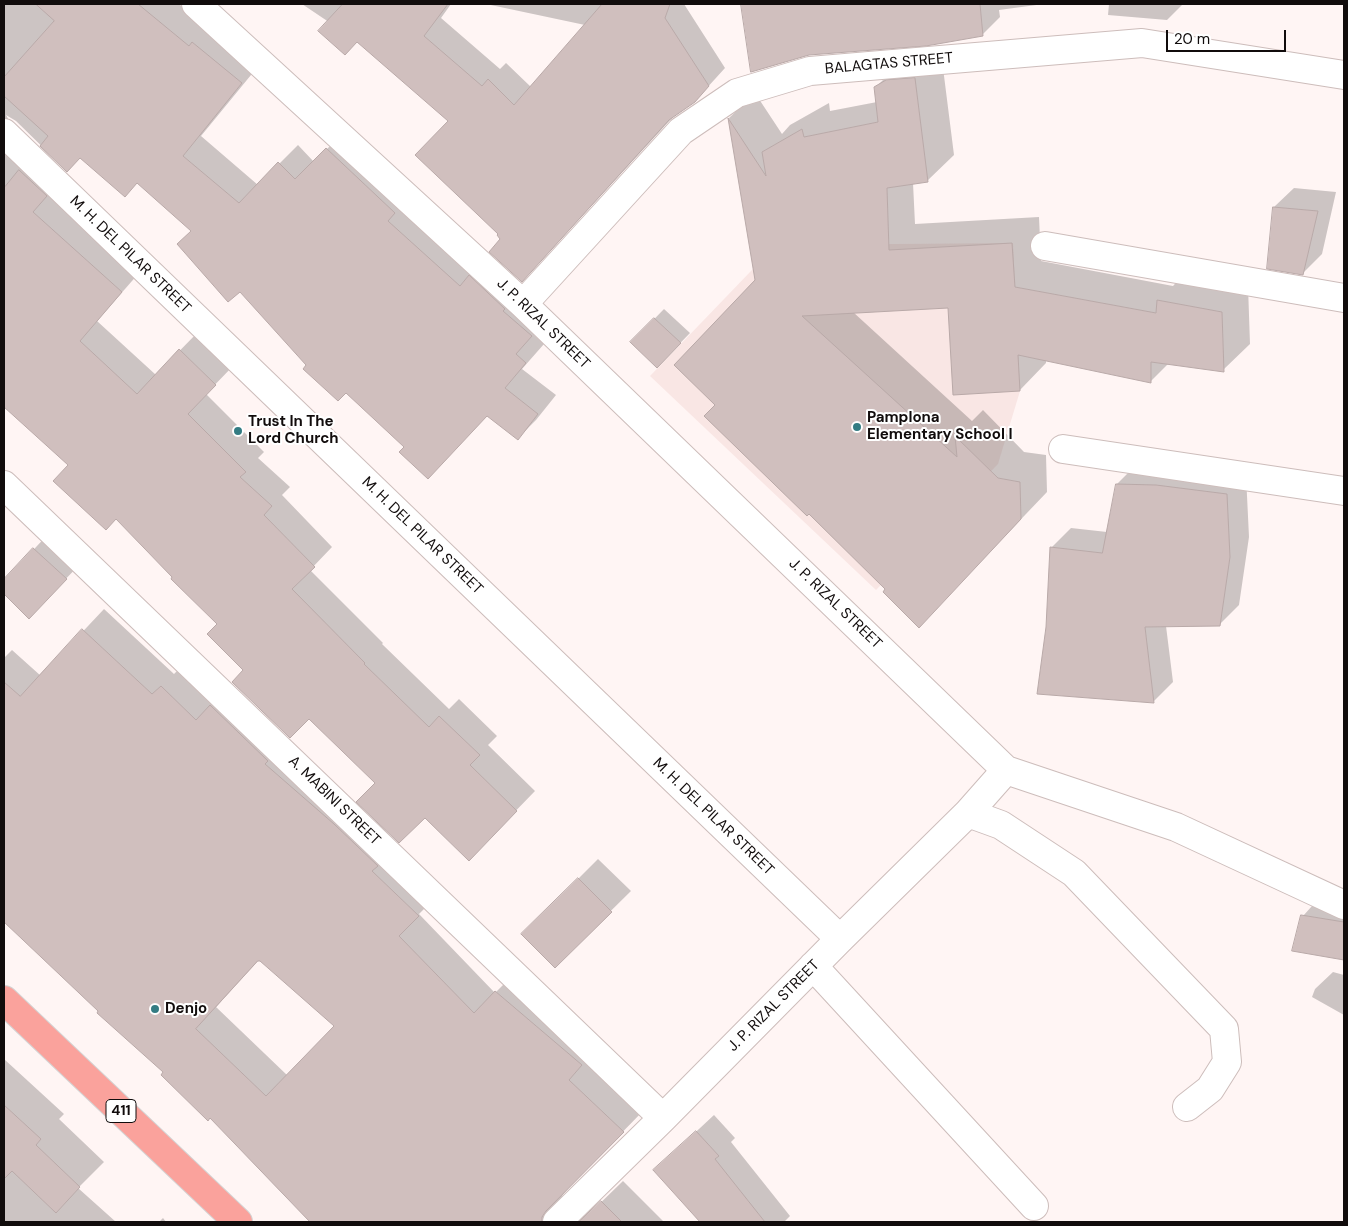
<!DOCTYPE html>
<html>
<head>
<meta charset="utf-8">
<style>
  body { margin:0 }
  #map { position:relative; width:1348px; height:1226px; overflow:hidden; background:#fff5f4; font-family:"DM Sans",sans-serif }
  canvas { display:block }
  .frame { position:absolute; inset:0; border:5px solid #110c0c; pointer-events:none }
  .scale { position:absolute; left:1166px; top:30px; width:120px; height:22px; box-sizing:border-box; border:2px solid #110c0c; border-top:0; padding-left:6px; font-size:15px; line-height:18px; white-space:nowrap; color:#110c0c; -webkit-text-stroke:4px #fff; paint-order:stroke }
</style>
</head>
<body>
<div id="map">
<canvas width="1348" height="1226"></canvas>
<div class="frame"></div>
<div class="scale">20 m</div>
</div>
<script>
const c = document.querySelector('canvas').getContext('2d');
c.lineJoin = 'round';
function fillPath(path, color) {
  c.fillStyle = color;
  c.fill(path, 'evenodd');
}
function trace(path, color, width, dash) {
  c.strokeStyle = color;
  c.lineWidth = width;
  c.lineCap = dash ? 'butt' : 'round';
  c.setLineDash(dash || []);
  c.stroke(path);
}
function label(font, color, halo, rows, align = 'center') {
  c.font = font + ' "DM Sans",sans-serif';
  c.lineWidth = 4;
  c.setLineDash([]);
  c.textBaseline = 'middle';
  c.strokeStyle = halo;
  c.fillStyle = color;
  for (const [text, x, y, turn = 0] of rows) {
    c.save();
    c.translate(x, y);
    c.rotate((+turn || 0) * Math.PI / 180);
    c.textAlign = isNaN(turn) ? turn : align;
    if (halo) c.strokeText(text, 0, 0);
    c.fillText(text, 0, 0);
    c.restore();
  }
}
const built = new Path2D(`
  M1013,243L1020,391L998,464L876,590L650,376L776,245Z`);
const shadow = new Path2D(`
  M4,4H179L208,28L260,64L201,136L258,185L298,145L314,162L346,130L550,316L534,335L544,344L522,369L556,395L536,420L518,438L488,415L405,447L347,391L307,365L192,230L138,182L125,195L81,157L67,171L16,121L6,115L12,126L139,273L97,321L156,375L198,332L234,365L206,394L264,452L258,458L290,487L282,495L332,547L310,570L383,643L382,644L449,709L459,699L497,736L488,745L535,791L469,859L425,816L377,783L310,718L245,670L219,624L70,465L4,405Z
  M302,4H451L441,18L500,69L506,63L531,87L585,25L486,4H684L725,68L695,101L673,117L539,263L502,239L449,121L357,41Z
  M742,4H1044L999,10L1000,17L982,35L808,54L752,71Z
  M1109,4H1183L1167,20L1108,15Z
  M941,52L954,155L927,181L913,183L915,224L1039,217L1041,261L1173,286L1184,274L1248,286L1250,344L1223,370L1169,363L1151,381L1046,359V363L1020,390L950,306L853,312L972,421L983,410L1024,452L1046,455L1047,492L919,626L717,405L756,280L729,118L755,93L782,134L790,125L829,103L830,111L877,102L875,88L902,61Z
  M1294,188L1336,192L1322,254L1302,274L1274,207Z
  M664,309L690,333L657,367L632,342Z
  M1136,465L1246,475L1249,537L1239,605L1219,625L1166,626L1173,682L1153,702L1048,627L1051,548L1071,528L1107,532L1117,484Z
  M53,529L85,559L29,617L4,593V581Z
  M104,609L174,674L182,666L217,699L232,685L288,739L285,743L355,803L398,844L392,849L439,894L419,914L495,993L517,971L644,1110L567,1189L562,1196L563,1205L575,1217L583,1216L590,1213L623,1181L664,1222H311L210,1116L4,921V658L12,650L41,676ZM259,959L336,1026L288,1076L216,1007Z
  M598,859L631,891L555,966L523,934Z
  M1312,906L1344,911V931L1339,946L1303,916Z
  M1333,972L1344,975V1015L1312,997L1315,989Z
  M4,1059L64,1114L59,1119L104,1162L78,1188L116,1222H4Z
  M714,1115L735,1138L731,1142L790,1216L784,1222H702L655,1170Z
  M163,1218L166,1222H159Z`);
const building = new Path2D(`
  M36,4H138L189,46L192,42L242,83L183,156L239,203L278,162L295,179L326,148L395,213L388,221L460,286L469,275L505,309L503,311L532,336L516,354L526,363L505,388L538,414L518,440L487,416L428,479L399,452L404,447L346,393L338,401L303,369L306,365L240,292L228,302L177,244L191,231L137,183L125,197L80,158L67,172L40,146L48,136L4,96V77L54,21Z
  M343,4H448L424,36L482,86L488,79L514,105L602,4H670L665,18L709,86L695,102L669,120L522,282L489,252L500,239L497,235L498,234L415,155L448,121L357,42L345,55L318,31Z
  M741,4H980L983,36L926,46L809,55L751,72Z
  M915,78L928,182L887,188L889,250L1012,243L1015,287L1156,313L1157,300L1222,312L1224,372L1151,362V383L1018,355L1020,391L953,395L948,308L802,316L957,457L955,436L998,478L1020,482L1021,519L919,628L883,592L885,589L809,514L807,516L704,416L715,405L674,365L755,280L728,118L766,176L762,152L802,129L804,137L878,122L874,87L886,80Z
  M19,170L47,196L33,212L122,292L80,341L137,394L179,349L216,385L188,414L246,472L240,477L272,506L264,515L315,567L292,589L365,663L364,664L429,727L439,716L480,755L470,765L517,811L469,861L425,818L399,843L356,802L375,783L309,719L290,738L232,682L243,670L207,634L217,624L171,579L172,577L116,519L106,530L53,481L68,465L4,407V185L5,186Z
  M1273,207L1318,211L1303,275L1267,269Z
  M654,318L681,343L657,368L630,342Z
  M1116,484L1156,485L1227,494L1230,557L1220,626L1145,627L1154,703L1037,694L1046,627L1050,547L1102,553Z
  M33,548L67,579L29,619L4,594V579Z
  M82,629L152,694L161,686L196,720L210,705L268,761L265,764L334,824L378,866L372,871L419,916L399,936L474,1013L495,991L582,1065L569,1080L624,1132L546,1211L542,1217V1222H310L210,1118L208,1121L161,1075L163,1072L97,1013L98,1011L4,922V682L20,696ZM258,961H260L334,1026L266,1096L196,1029Z
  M578,878L612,912L555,968L521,934Z
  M1301,915L1344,922V960L1292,951Z
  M4,1105L41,1139L36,1145L80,1187L56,1213L12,1171L4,1179Z
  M696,1131L719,1156L715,1159L765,1222H700L653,1170Z
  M601,1201L622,1222H579Z`);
const minor = new Path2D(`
  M196,4L523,304L1006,770L1176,827L1344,905
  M4,133L840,939
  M1045,246L1344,298
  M523,304L681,131L737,93L810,71L1142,43L1344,75
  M1063,449L1344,491
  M4,485L663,1118
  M968,813L1001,825L1074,873L1224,1029L1227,1062L1210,1089L1187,1107
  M813,966L1034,1206
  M557,1222L663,1118L840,939L968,813L1006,770`);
const highway = new Path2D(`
  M4,1000L238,1222`);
const markers = [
  [857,427,5,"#337c83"],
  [238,431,5,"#337c83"],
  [155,1009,5,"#337c83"]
];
const shields = [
  [121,1111,30]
];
const shieldNames = [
  ["411",121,1111]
];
const streetNames = [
  ["BALAGTAS STREET",889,64,-5],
  ["M. H. DEL PILAR STREET",130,255,44],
  ["J. P. RIZAL STREET",543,324,44],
  ["M. H. DEL PILAR STREET",422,536,44],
  ["J. P. RIZAL STREET",835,604,44],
  ["A. MABINI STREET",334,801,44],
  ["M. H. DEL PILAR STREET",713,817,44],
  ["J. P. RIZAL STREET",774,1006,-45]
];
const poiNames = [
  ["Pamplona",867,418],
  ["Elementary School I",867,435],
  ["Trust In The",248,422],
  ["Lord Church",248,439],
  ["Denjo",165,1009]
];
fillPath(built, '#f9e6e4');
fillPath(shadow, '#0003');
fillPath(building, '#d0bfbe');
trace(building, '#b9a9a8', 1);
trace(minor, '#cdbdbb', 30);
trace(highway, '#d4d3d3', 30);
trace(minor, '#fff', 28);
trace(highway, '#faa29c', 28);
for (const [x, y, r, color] of markers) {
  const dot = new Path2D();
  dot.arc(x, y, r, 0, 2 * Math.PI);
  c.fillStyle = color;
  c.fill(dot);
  trace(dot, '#fff', 2);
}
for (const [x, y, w] of shields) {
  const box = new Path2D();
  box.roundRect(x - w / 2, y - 11.5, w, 23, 4);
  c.fillStyle = '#fff';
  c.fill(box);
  trace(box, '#110c0c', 1);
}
label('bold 14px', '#110c0c', null, shieldNames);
label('15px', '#110c0c', '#fff', streetNames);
label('bold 15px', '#110c0c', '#fff', poiNames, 'left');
</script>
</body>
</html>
